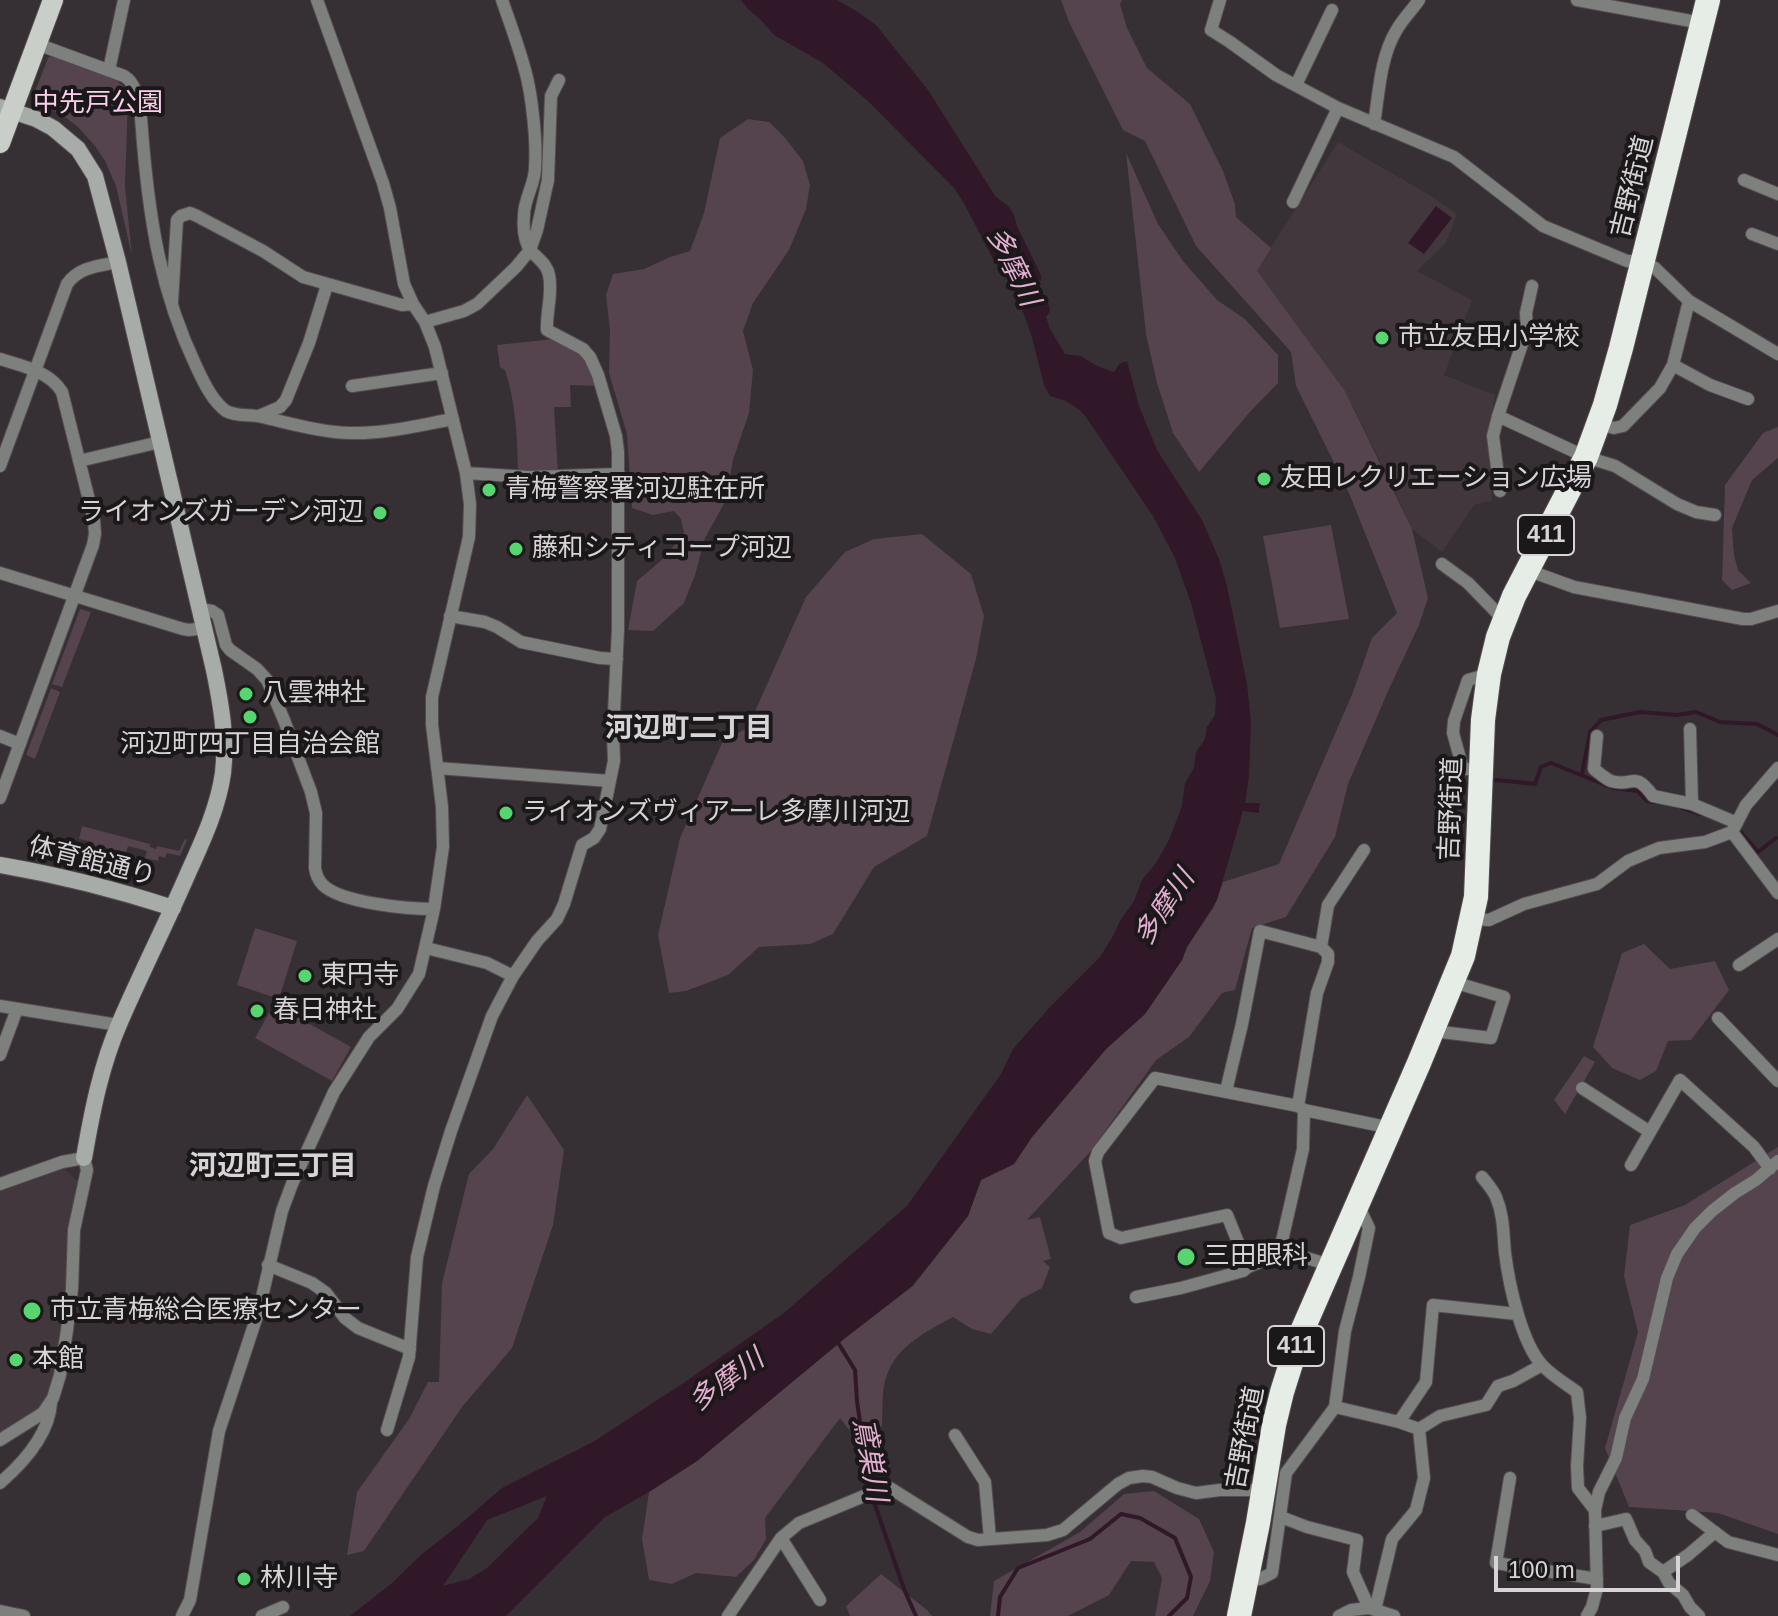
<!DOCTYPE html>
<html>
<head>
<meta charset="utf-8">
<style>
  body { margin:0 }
  #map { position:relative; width:1778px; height:1616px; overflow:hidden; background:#362f33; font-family:Arial,sans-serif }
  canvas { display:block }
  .scale { position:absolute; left:1494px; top:1556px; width:186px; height:36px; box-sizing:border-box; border:4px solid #d7d3d6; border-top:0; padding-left:10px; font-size:24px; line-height:28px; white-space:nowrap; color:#d7d3d6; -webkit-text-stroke:6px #1b181a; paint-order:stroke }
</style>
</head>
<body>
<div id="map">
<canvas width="1778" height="1616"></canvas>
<div class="scale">100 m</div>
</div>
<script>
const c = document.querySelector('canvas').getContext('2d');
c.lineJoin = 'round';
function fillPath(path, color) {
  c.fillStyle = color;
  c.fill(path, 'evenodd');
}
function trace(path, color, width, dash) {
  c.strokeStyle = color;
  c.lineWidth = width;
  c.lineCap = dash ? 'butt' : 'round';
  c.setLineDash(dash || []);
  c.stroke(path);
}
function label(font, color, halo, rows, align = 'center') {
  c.font = font + ' Arial,"Noto Sans JP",sans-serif';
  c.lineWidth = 8;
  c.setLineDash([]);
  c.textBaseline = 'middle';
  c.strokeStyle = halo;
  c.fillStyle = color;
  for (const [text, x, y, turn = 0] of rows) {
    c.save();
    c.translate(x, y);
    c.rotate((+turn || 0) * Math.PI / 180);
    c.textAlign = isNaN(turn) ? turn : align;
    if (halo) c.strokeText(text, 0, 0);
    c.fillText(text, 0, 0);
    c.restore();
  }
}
const built = new Path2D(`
  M1338,142L1431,196L1457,214L1446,243L1417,271L1472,300L1444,375L1495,395L1488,432L1492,501L1474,505L1442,552L1412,529L1391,482L1345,391L1256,271Z
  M63,1168L79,1182L57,1365L48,1397L39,1409L0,1434V1190Z`);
const green = new Path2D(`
  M1061,0H1122L1120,4L1127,28L1147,68L1190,104L1223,171L1235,204L1236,217L1271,248L1257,271L1345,391L1412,529L1428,598L1419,625L1389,689L1348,784L1335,837L1286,917L1252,928L1235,990L1222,993L1189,1037L1156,1060L1090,1152L1027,1220L1040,1217L1051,1259L1043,1261L1050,1267L1042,1288L1021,1299L991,1334L972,1329L953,1317C926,1332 898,1345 887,1375C881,1389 883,1410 882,1426L853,1435L840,1418L765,1518L766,1539L754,1560L736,1577L696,1573L672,1584L649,1580L642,1539L649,1492L697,1461L844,1339L913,1286L968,1216L981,1180L1014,1164L1032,1137L1106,1049L1145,1014L1182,960L1187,947L1214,907L1223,882L1279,864L1353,692L1372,638L1397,613L1349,493L1296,386L1291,352L1196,246L1145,141L1123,130L1069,22Z
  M52,56L115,79L125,88L128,99L125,186L132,256L116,186L105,161L95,146L78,127L65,117L43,105L36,89L48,58Z
  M748,119L769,122L786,139L803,161L810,185L806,209L789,250L753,303L743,331L753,370L749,413L733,460L726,500L705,538L695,575L684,603L653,631L628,630L637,581L664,558L684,533L681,519L674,511L653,515L632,508L627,434L609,373L610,330L606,295L613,274L644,269L670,257L690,251L704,213L720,138Z
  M1126,153L1158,224L1183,261L1217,300L1245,319L1278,355V383L1249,413L1199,472L1173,433L1157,383L1146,334Z
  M554,339L561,342L588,360L598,386L570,385L571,407H554L558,472L518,471C517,436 516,404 505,370L500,367L497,345Z
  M1778,427V458L1752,480L1732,528L1734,555L1738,570L1751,583L1732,590L1722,580L1725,485L1763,433Z
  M1331,525L1349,619L1280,628L1263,536Z
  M922,534L971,574L984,616L976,659L927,836L874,867L833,934L810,944L759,947L728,975L686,991L669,993L658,935L680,838L722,743L748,727L806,597L845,552L874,539Z
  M80,609L91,612L62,687L52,684Z
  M51,688L60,692L35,759L26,755Z
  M82,826L150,844V847L156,849L157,846L179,851L185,839L187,840L180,856L167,853L165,858L159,856L158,861L145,858L147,851L128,846L126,853L106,848L105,852L92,849L93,842L79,839Z
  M77,846L86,848L85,854L110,860L111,857L124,860L120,877L72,865Z
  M255,928L297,941L279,999L237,985Z
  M1644,944L1670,969L1715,961L1729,990L1691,1040L1668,1041L1656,1071L1640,1080L1612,1068L1593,1047L1622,953Z
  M274,1004L351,1047L332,1081L255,1038Z
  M1584,1056L1595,1062L1565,1114L1554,1100Z
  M527,1095L564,1150L553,1225L512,1348L462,1407L364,1551L347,1555L357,1492L409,1419L428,1382H439L442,1283L469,1174L493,1149Z
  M1778,1147V1534L1718,1513L1629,1507L1605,1448L1638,1332L1624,1276L1630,1225L1685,1205Z
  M1154,1491L1199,1519L1214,1552L1210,1581L1193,1616H1155L1162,1578L1154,1562L1131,1561L1109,1595L1068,1616H990L994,1581L1080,1532L1124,1494Z
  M881,1574L927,1610L932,1616H850L846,1606Z`);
const water = new Path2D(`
  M741,0H837L858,12L876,25L928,90L995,196L1009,207L1014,215L1017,226L1041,275V281L1036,278L1034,282C1037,295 1049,298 1050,311L1046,317L1050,329L1065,354L1081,356L1095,365L1113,372L1115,371L1119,364L1127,361L1139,406L1157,450L1202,520L1219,559L1227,586L1247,684L1251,722L1249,775L1245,805L1259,807V813L1243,811L1217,900L1187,947L1182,960L1145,1014L1106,1049L1032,1137L1014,1164L981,1180L968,1216L912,1286L844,1339L697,1461L649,1492L605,1517L506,1616H350L392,1583L421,1555L459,1525L502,1488L593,1442L682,1384L784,1313L907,1206L1001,1074L1013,1049L1050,1007L1100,957L1113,936L1120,921L1134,901L1142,880L1156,863L1169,840L1182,806L1185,783L1194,768L1196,752L1205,739L1207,727L1215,715L1216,698L1191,603L1175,558L1153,516L1086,417L1081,411L1066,401L1050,396L1044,385L1031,334L1014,287L993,259L965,205L954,188L868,101L823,63L774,35L760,19L748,9ZM547,1496L538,1518L487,1568L469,1579L443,1586L487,1520Z
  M1436,206L1452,218L1424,254L1408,243Z`);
const stream = new Path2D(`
  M1582,774L1590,732L1601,720L1640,712L1677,715L1696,712L1720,722L1757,724L1778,735
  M1489,781L1497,780L1535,784L1541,767L1551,763L1613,788L1638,791L1647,801L1654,802
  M1459,787L1472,784
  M1245,805H1258
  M1682,808L1700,814
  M1738,829L1758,852L1776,838
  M837,1341L855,1370L857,1401L866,1465L874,1502L904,1589L916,1616
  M998,1616L1000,1597L1018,1568L1090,1539L1121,1514L1140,1518L1175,1538L1191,1577L1187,1598L1169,1616`);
const street = new Path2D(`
  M1220,0L1211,30L1230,42L1276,75L1338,108L1454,157L1543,226L1627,261H1642L1655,268L1689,301L1778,354
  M1577,0L1702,23
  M37,44L124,76C142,86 141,124 143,143C150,224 161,292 196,366C203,381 212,401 226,411C237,417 250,414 262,417C289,423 324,433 351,433C385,434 420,425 453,419
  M109,70L124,0
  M1296,85L1332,10
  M1374,124C1379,93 1380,58 1396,31C1402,20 1412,10 1419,0
  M1744,180L1778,194
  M1293,202L1338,108
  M1752,234L1778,244
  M172,302L177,220L181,216L190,213L197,216L263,251L303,277L402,305L413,304
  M425,322L464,311L477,304L516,267L530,250L537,230L548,180L551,96L559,80
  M0,359C22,366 49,371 62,392L94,520L95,534L93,545L0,798
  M1673,365L1710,385L1748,399
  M352,386L442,373
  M259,416L280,407L286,400L309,343L327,285
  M1498,416L1586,457L1615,466L1677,504L1696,512L1715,515
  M1598,424L1614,428L1623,426L1660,388L1673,365L1689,301
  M79,461L160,442
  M0,466L67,284C79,267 98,266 118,262
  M466,473L529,477L619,474
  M1500,491L1493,436L1498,416L1527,329L1526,313L1532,286
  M1442,564L1468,583L1504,620
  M1527,570L1574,587L1743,619H1751L1778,611
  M0,573L183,629L189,630L205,628
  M200,609L212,611L218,615L226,645L230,650L257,669L267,680L284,720L311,792L316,813L315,868C316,875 318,880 323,885C341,903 408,909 434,909
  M450,616L485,622L497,627L521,642L600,658L617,659
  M1690,729L1692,804
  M0,736L20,744
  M1597,736L1594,769C1599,773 1606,779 1611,781C1634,788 1633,769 1653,796L1692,804L1737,823
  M437,768L610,781
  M1481,769H1463L1453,733L1454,721L1468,680L1489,674
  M1732,832L1778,893
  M1472,919L1489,920L1524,904L1597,884L1628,861L1659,848L1705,842L1732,832L1746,805L1778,768
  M1321,947L1328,905L1364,850
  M426,948L487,963L513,976
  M1739,965L1778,939
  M0,1006L118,1025
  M1718,1018L1778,1081
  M1433,1031L1491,1038L1504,997L1453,982
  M0,1055L17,1009
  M1582,1088L1650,1132
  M1226,1091L1242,1024L1260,931L1321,947L1328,954V962L1317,993L1298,1106
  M1631,1165L1680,1080L1754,1147L1770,1169
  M1482,1177C1487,1183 1493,1190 1496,1197C1504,1216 1503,1233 1505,1253C1509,1284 1521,1342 1542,1365C1551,1375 1566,1384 1577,1392L1580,1418L1577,1466L1578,1488L1595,1510L1597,1588L1592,1607L1587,1616
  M0,1184L62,1162L84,1158L87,1170L74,1230L72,1289L67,1330L60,1375L53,1398L43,1413L0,1440
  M1279,1254L1303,1149L1304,1110
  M268,1265L312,1283L326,1293L345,1318L358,1328L410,1349
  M1330,1265L1290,1253L1279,1254L1248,1267L1227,1215L1121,1238L1109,1233L1095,1161L1098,1152L1155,1078L1298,1106L1304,1110L1391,1128
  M1136,1297L1181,1288L1243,1271L1248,1267
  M1335,1407L1399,1422L1426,1382L1433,1305L1517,1314
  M1399,1422L1419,1429L1440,1416L1486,1405L1498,1386L1513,1381L1542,1365
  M387,1430L409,1357L417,1257L434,1186L451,1131L492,1016L513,976L537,941L557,919L564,904L582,845L594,838L600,829L614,761L613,734L618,629V452L616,436L598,375L590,357L583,349L547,330C546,312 553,293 549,275C547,264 538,259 531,251C524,242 523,227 524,215C524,199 535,184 535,168C537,143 532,94 525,70C519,47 510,23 502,0
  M955,1435L985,1482L990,1539
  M1510,1478L1496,1563L1597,1579
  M0,1483C23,1463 49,1435 51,1403
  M1595,1510L1599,1492L1616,1458L1625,1418L1643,1379L1667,1278L1677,1254L1695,1228L1712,1211L1735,1193L1756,1180L1778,1161
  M1692,1515L1728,1542L1778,1555
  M1281,1517L1307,1527L1357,1540L1353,1572L1369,1608L1394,1616
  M1595,1526L1626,1519L1635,1540L1645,1551L1649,1562L1663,1572L1669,1583L1683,1595L1690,1607L1699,1616
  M781,1538L820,1600
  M1663,1572L1688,1555L1715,1532
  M1247,1579H1260L1272,1573L1286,1473L1335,1407L1345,1331L1359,1277L1369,1228L1358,1205
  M1375,1610L1392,1539L1416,1510L1424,1478L1419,1429
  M0,1611L24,1616
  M182,1616L190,1600L219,1431L259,1310L282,1211L292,1184L334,1092L369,1037L397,1009L419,974L434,909L443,847L442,807L432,725V697L469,537L470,504L466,473L435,347L425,322L413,304L404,284L390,208L383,183L317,0
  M262,1616L283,1607
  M728,1616L781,1538L799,1523L864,1496L890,1488L968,1537L978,1540L1047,1535L1063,1530L1118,1484L1129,1478L1143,1476L1152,1477L1177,1488L1196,1493L1220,1490H1264
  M1339,1616L1351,1610L1369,1608`);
const secondary = new Path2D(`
  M0,107L36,119L53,128L78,149L95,176L118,262L214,670C221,704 227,738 223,773C218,808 203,840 189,871C167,922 142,971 120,1022C101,1065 92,1112 84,1158
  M0,865C58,875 117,890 173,908`);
const primary = new Path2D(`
  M0,143L53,0`);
const highway = new Path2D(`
  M1239,1616L1258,1523L1274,1425L1282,1392L1299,1338L1419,1063L1463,956L1476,897L1483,720L1489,674L1498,637L1514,596L1586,457L1605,405L1621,348L1708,0`);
const markers = [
  [1382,338,8,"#57d570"],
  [1264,479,8,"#57d570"],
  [489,490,8,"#57d570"],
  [380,513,8,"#57d570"],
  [516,549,8,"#57d570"],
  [246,694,8,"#57d570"],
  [250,717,8,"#57d570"],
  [506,813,8,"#57d570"],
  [305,976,8,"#57d570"],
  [257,1011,8,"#57d570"],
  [1186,1257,10,"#57d570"],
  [32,1311,10,"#57d570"],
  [16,1360,8,"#57d570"],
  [244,1579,8,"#57d570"]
];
const shields = [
  [1546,535,56],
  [1296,1346,56]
];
const shieldNames = [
  ["411",1546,535],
  ["411",1296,1346]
];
const parkNames = [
  ["中先戸公園",98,104]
];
const streetNames = [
  ["吉野街道",1633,187,-76],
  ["吉野街道",1452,809,-88],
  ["体育館通り",92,862,14],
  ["吉野街道",1246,1438,-79]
];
const poiNames = [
  ["市立友田小学校",1398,338],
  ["友田レクリエーション広場",1280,479],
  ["青梅警察署河辺駐在所",505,490],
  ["ライオンズガーデン河辺",364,513,"right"],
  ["藤和シティコープ河辺",532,549],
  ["八雲神社",262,694],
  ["河辺町四丁目自治会館",250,745,"center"],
  ["ライオンズヴィアーレ多摩川河辺",522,813],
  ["東円寺",321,976],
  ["春日神社",273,1011],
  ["三田眼科",1204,1257],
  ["市立青梅総合医療センター",50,1311],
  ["本館",32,1360],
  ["林川寺",260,1579]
];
const waterNames = [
  ["多摩川",1012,267,64],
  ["多摩川",1165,908,-56],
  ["多摩川",727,1381,-36],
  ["鳶巣川",869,1460,80]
];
const neighbourhoodNames = [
  ["河辺町二丁目",689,729],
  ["河辺町三丁目",273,1167]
];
fillPath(built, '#43373e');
fillPath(green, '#55434e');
fillPath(water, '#301829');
trace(stream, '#301829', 4);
trace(street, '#534d50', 14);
trace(secondary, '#534d50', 18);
trace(primary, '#534d50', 22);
trace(highway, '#534d50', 26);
trace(street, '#7d807d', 12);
trace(secondary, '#a8aca8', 16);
trace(primary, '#c9cec9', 20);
trace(highway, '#e6ede7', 24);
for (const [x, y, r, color] of markers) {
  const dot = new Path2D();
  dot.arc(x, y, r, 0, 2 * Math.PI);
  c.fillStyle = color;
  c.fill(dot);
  trace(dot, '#1b181a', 3);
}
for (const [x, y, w] of shields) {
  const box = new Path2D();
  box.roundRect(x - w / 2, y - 20, w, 40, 6);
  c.fillStyle = '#1b181a';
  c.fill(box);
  trace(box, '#d7d3d6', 2);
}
label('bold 24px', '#d7d3d6', null, shieldNames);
label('26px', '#fbcfeb', '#1b181a', parkNames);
label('26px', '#d7d3d6', '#1b181a', streetNames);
label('26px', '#d7d3d6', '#1b181a', poiNames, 'left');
label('italic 28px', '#e3aed0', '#1b181a', waterNames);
label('bold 28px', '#d7d3d6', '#1b181a', neighbourhoodNames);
</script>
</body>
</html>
